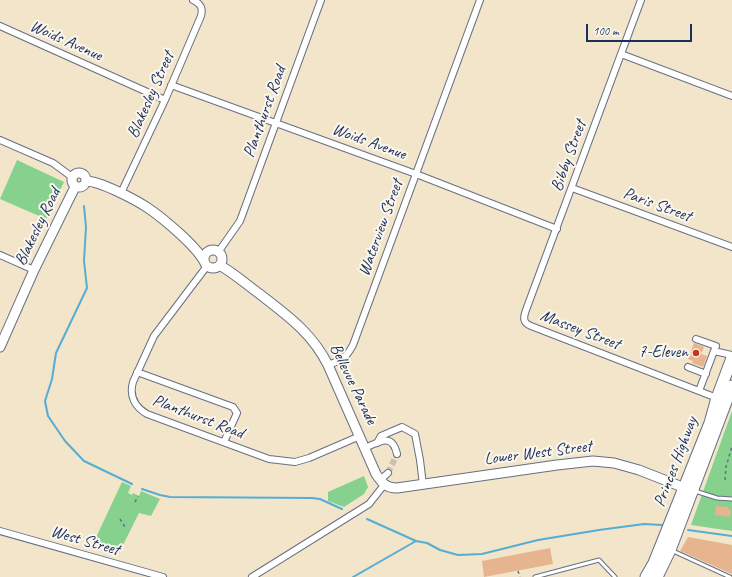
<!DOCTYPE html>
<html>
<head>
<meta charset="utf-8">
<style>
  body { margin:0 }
  #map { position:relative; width:732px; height:577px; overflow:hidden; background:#f2e5ca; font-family:Caveat,sans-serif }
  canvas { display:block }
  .scale { position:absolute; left:586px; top:24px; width:106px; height:18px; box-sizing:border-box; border:2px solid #1b2f5e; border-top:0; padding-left:5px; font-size:12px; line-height:14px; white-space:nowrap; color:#1b2f5e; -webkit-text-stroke:3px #fbf7ec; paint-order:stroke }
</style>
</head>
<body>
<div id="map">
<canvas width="732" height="577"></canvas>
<div class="scale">100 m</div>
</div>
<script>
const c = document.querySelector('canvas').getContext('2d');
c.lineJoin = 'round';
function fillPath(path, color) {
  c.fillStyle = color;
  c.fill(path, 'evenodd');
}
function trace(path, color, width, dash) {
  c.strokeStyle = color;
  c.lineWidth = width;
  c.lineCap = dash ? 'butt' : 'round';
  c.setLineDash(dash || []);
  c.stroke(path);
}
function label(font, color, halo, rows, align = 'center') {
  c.font = font + ' Caveat,sans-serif';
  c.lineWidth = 4;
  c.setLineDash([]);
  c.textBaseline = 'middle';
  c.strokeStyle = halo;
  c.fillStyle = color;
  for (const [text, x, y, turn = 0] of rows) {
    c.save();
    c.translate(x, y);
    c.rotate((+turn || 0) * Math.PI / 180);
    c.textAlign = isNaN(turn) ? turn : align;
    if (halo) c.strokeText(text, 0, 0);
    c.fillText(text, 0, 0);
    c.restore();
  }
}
const green = new Path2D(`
  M17,160L64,182L46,219L0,199Z
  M732,411V531L691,525Z
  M364,476L368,487L364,494L344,507L328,501V492Z
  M122,482L131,486L128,493L132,495L133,493L139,496L141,491L160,499L151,516L139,513L119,553L92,546Z`);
const stream = new Path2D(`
  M84,206L86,227L84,261L87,288L56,353L52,379L45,401L48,416L65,441L84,461L132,484
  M142,489L160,495L170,497L312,498L320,499L342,509
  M367,519L416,541L427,543L440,550L458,555L482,554L538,540L599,530L644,524L662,525
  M688,530L732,536
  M353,577L416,541`);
const building = new Path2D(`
  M694,343L704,347L701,354L707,356L703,367L692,363L693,361L688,359Z
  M716,506L729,507L728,510H731L730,517L715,515Z
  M688,537L732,545V574L680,551Z
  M550,548L553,564L484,577L482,561Z`);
const streetTunnel = new Path2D(`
  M388,473L397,454`);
const path = new Path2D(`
  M725,480L726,467L732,446
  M135,502L138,496
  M120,519L125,527
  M518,571L520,577`);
const lane = new Path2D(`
  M695,491L717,498L732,499
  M673,551L730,577
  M535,577L599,560L615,577`);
const street = new Path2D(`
  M641,0L526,310C523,318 523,323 531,326L717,398
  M0,26L165,100
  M621,54L732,96
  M171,85L416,174L557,229
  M0,140L53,163L72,177
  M572,188L732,247
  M121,193L165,100L201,16C203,8 201,4 193,0
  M219,251L240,221L321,0
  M0,255L34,270
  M207,266L154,336L133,382C129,396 135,407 147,414L269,459L295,462L309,458L360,436
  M696,339L716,346L714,351
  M328,365C342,360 346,358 353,345L480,0
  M688,367L706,374
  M137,372L233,407L237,413L224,442
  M699,391L714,351L732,355
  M377,443L381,436L402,427L415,434L420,460L423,485
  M365,448C379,442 392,432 397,454
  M380,480L388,473
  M0,531L163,577
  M252,577L369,504L384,485`);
const secondary = new Path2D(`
  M72 180a7 7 0 1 1 14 0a7 7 0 1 1-14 0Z
  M86,181C100,181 136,200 148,208C164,219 195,245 204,261
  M204 259a9 9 0 1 1 18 0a9 9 0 1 1-18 0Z
  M221,266C235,274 247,285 261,295C288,316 312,333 328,365L376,474C382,483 386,488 397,488L557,465L593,461L614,463L639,470L690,490
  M0,347L34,270L75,187`);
const highway = new Path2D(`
  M646,577L654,563L710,423L717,398L732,358
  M657,577L670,550L732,386`);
const markers = [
  [696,353,4,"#c8321e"]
];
const streetNames = [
  ["Woids Avenue",66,41,24],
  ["Blakesley Street",151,95,-66],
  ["Planthurst Road",265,112,-70],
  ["Woids Avenue",369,142,20],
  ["Bibby Street",569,156,-70],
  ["Paris Street",657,205,20],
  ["Blakesley Road",38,227,-64],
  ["Waterview Street",381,228,-70],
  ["Massey Street",580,330,21],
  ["Bellevue Parade",353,384,64],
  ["Planthurst Road",198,417,21],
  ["Lower West Street",538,453,-7],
  ["Princes Highway",676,462,-69],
  ["West Street",85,541,16]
];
const poiNames = [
  ["7-Eleven",688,353]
];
fillPath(green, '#86d18e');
trace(stream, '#56add3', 2);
fillPath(building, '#e6b48e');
trace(streetTunnel, '#c7c1b4', 6, [6, 3]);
trace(lane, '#666f84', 5);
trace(street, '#666f84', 8);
trace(secondary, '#666f84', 11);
trace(highway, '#666f84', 13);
trace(path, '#666f84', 1.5, [3, 3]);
trace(lane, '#fff', 3);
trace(street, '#fff', 6);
trace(secondary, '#fff', 9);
trace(highway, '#fff', 11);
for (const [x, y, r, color] of markers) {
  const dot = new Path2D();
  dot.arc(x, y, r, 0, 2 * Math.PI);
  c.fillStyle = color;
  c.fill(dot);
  trace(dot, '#fbf7ec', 1.5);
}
label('17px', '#1b2f5e', '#fbf7ec', streetNames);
label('17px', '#1b2f5e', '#fbf7ec', poiNames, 'right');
</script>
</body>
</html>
